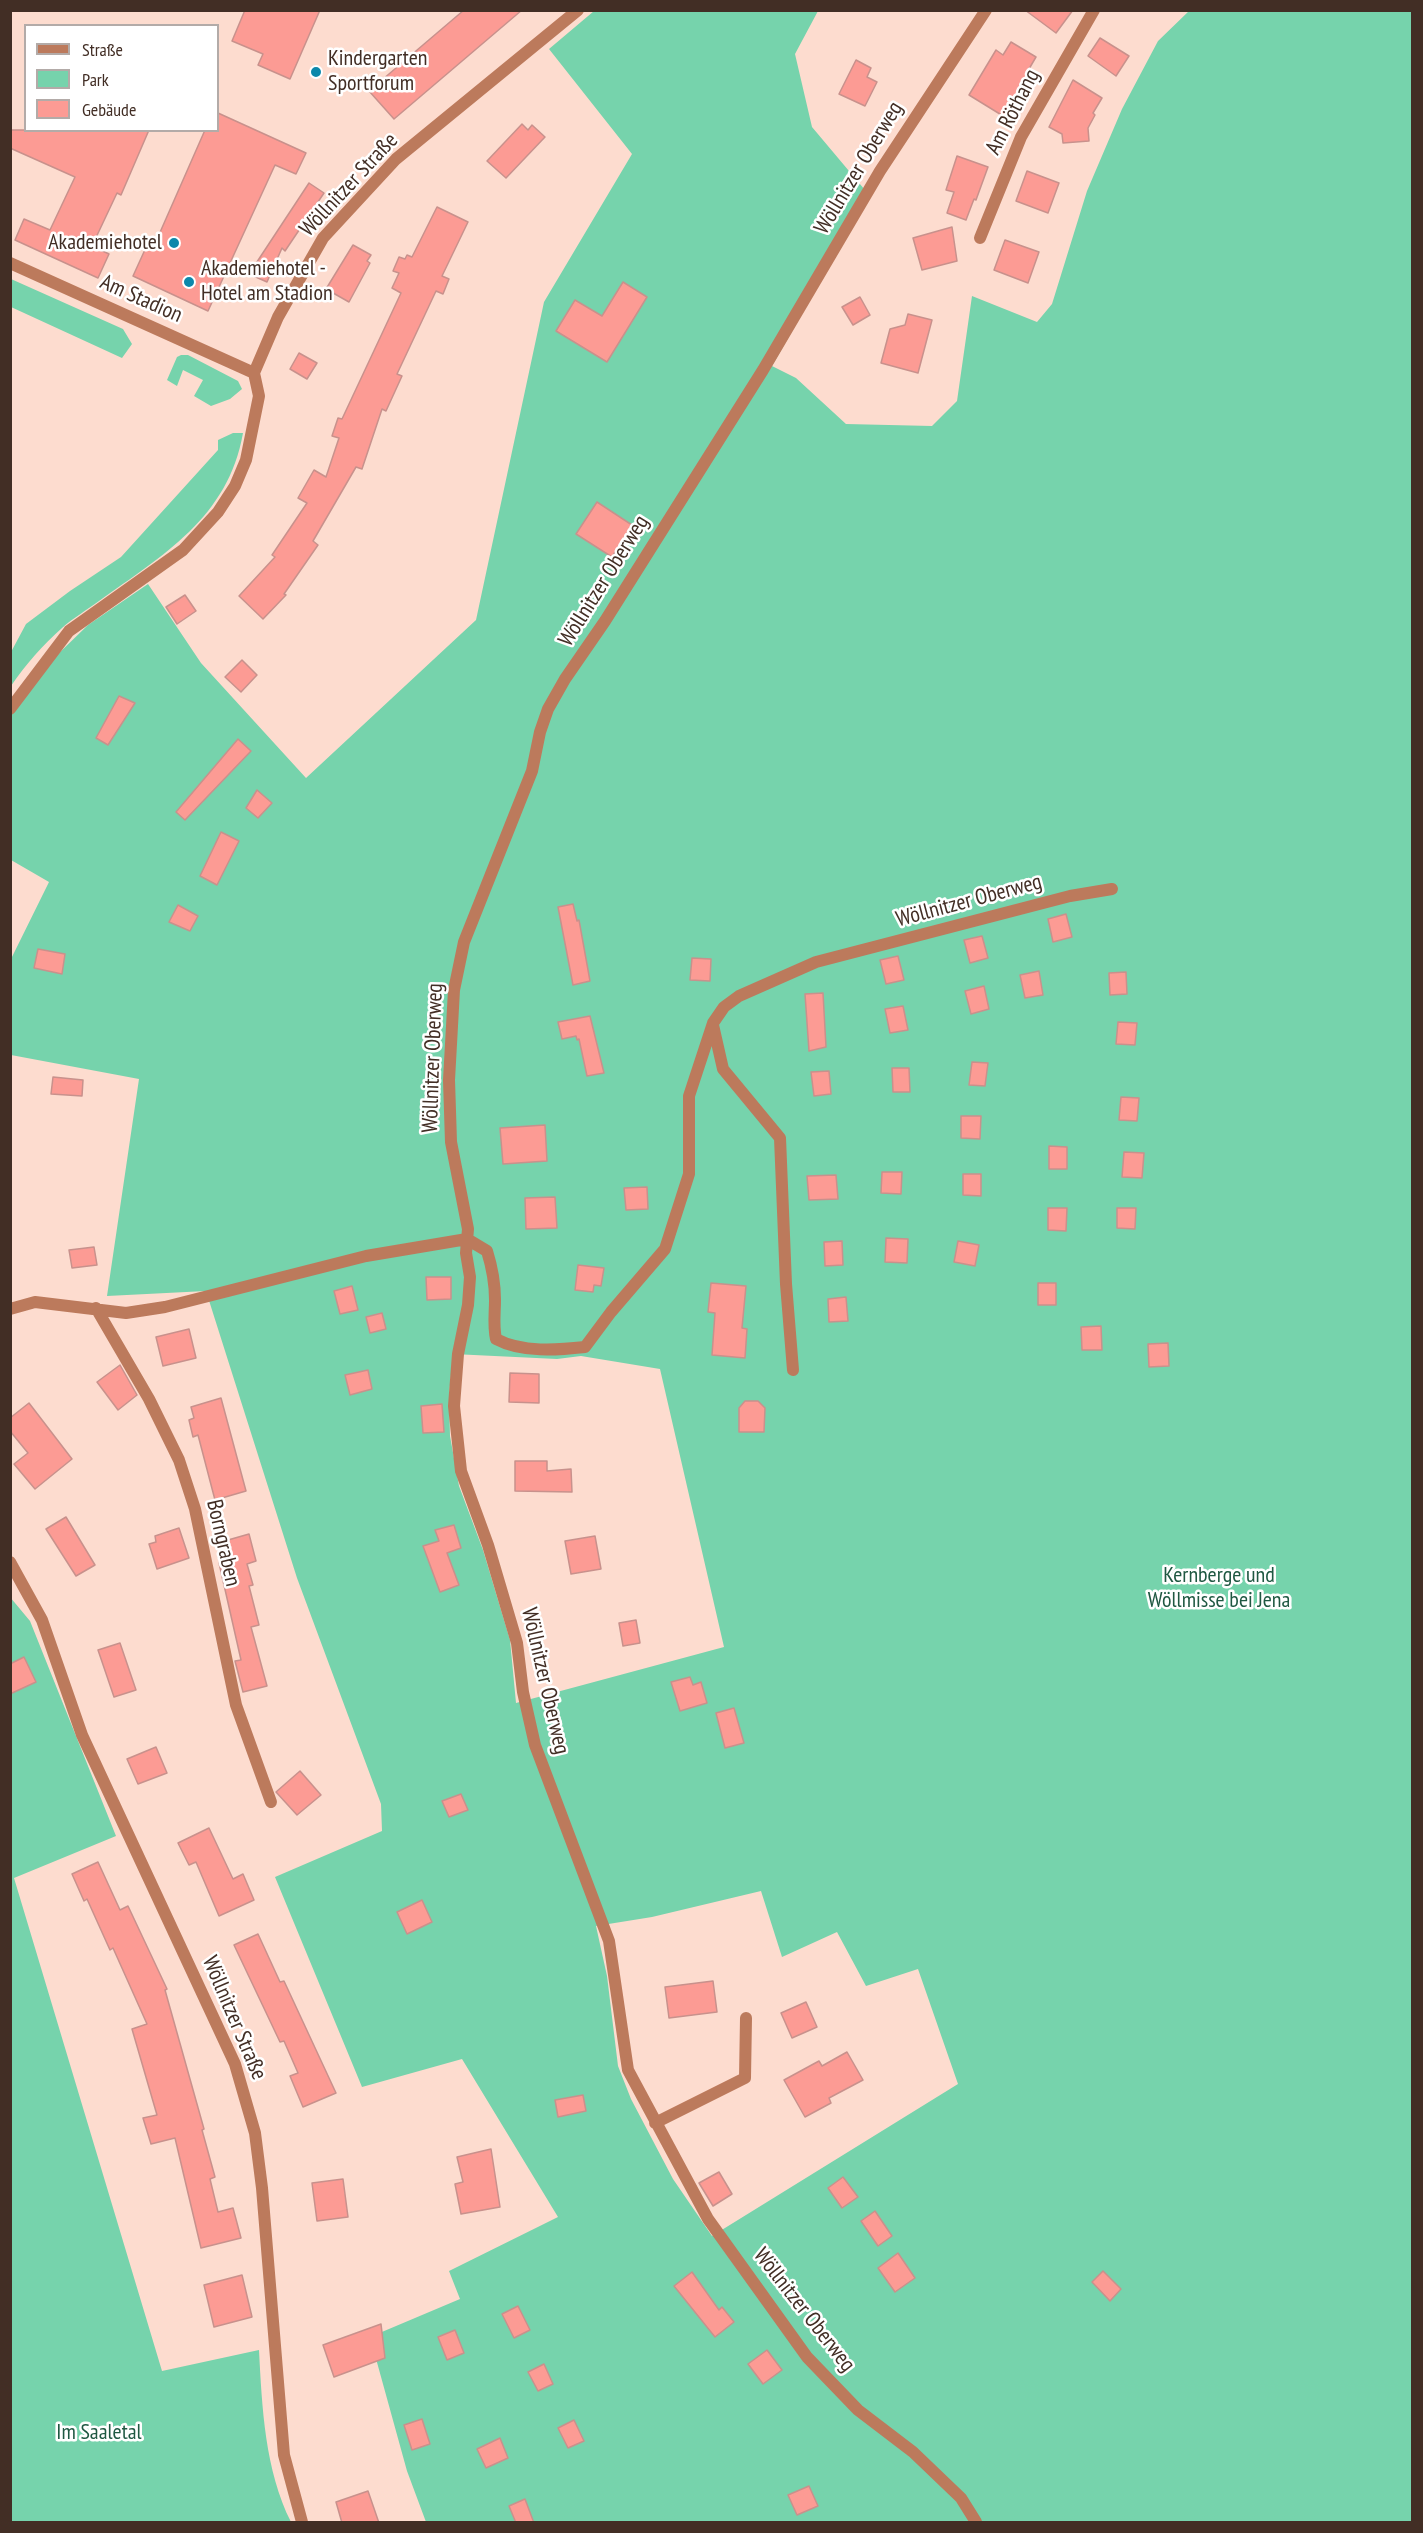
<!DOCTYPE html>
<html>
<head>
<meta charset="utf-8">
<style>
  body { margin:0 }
  #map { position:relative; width:1423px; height:2533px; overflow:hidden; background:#fddccf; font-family:"PT Sans Narrow",sans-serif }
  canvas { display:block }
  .frame { position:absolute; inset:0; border:12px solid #422e25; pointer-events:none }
  .legend { position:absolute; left:24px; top:24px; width:195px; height:108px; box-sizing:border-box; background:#fff; border:2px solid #b3aba8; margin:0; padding:8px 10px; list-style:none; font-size:18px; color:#422e25 }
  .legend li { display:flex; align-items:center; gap:12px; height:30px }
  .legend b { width:30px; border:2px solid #b3aba8 }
</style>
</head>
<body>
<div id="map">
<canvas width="1423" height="2533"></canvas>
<div class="frame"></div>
<ul class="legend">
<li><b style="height:8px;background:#bc7a5c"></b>Straße</li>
<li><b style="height:16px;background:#76d3ac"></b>Park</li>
<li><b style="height:16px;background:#fc9b94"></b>Gebäude</li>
</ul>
</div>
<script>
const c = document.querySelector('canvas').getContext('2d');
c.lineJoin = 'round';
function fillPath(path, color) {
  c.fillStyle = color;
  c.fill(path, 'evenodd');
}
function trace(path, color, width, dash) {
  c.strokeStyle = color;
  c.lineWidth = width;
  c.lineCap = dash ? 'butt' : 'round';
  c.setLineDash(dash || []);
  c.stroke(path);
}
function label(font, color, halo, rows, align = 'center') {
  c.font = font + ' "PT Sans Narrow",sans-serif';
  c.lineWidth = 5;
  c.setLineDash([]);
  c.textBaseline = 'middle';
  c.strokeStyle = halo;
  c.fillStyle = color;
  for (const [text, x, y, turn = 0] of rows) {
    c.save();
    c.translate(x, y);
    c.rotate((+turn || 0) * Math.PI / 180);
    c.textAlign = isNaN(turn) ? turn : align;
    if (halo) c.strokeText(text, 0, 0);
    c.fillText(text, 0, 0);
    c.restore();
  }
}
const green = new Path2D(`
  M594,11H818L795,54L812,127L870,196L772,366L796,378L846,424L932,426L957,401L972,296L1037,322L1052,304L1087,191L1122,109L1158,41L1189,11H1412V2522H426L407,2471L370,2337L460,2299L449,2271L558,2217L462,2059L362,2087L275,1877L382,1831L381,1804L297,1578L206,1291L107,1296L139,1079L11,1055L10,961L49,882L11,860V714L56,656L88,625L148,584L201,663L306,778L476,620L544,302L632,154L549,49ZM453,1354L557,1359L581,1356L660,1369L724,1647L516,1703L510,1640L483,1550L459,1486L450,1436L449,1395ZM761,1891L782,1957L837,1932L866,1986L918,1969L958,2084L712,2236L673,2179L631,2099L618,2066L607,1976L596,1926L652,1917Z
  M11,279L123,329L132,344L122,358L11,307Z
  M181,355H188L238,381L242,389L230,399L211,406L194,396L203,380L183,370L177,386L167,380L177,357Z
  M233,433H243C228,518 163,555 99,601C87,610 73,618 62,628C43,645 25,665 11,686V652L26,624L70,591L121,557L218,450V440Z
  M10,1597L30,1621L116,1836L14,1878L162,2371L259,2350C262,2408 265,2470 291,2522H11Z`);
const building = new Path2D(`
  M245,10H320L290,79L258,65L263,54L232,41Z
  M464,10H522L394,119L369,91Z
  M1025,10H1073L1056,33Z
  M1100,38L1129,56L1116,76L1088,56Z
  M1011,42L1036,57L1026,74L1033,78L1008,119L969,95L996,50L1003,55Z
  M856,60L871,68L867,77L877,82L865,106L839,94Z
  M1073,80L1102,98L1093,113L1095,115L1088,128L1089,141L1063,143L1062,134L1049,127Z
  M218,113L306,153L296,174L275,165L208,311L133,276L148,243L154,246L205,130H218Z
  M522,124L528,130L532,125L545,137L506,178L487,161Z
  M10,130H149L121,195L117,193L92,246L109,254L98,278L15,240L24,219L50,230L75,177L10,148Z
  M957,156L988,167L976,200L974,199L966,220L947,213L954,192L946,190Z
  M1027,171L1059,183L1048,213L1016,201Z
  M309,183L324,193L285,251L282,248L267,282L249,274Z
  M437,207L468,222L442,276L449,279L443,294L436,291L397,374L402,376L386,411L382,409L362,469L356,467L313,541L318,545L284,594L286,595L263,619L239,596L275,557L272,555L307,503L298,498L314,470L326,477L339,438L332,436L338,418L342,419L401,293L392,288L399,273L393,271L399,257L405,259L407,255L412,257Z
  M952,227L957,261L922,270L913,238Z
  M1005,240L1039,252L1028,283L994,270Z
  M353,245L371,255L367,261L370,263L349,302L326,289Z
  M623,282L647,297L607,362L556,331L575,300L602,316Z
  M860,297L870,315L853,325L842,307Z
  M908,314L932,320L918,373L881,363L890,329L905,325Z
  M299,353L317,363L307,379L290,369Z
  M597,502L632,525L612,557L576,534Z
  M185,595L196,611L177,624L166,607Z
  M242,660L257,675L241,692L225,677Z
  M119,696L135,703L108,745L96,738Z
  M238,739L251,751L185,820L176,812Z
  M257,790L272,803L258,818L246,808Z
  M221,832L239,841L217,885L200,876Z
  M573,904L577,921L579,920L590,981L573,985L558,907Z
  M178,905L198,916L190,931L169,922Z
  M1066,914L1072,937L1053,942L1048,919Z
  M982,936L988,958L970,963L964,940Z
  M38,949L65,954L62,974L34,968Z
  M898,956L904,980L886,984L880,960Z
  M692,958L711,959L710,981L690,980Z
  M1039,971L1043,995L1025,998L1020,975Z
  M1126,972L1127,994L1110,995L1109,973Z
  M984,986L989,1009L971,1014L965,991Z
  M823,993L826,1047L809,1051L805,994Z
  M903,1006L908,1030L890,1033L885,1009Z
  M590,1016L604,1073L587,1076L579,1039L577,1040L576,1036L562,1039L558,1022Z
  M1118,1022L1137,1023L1135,1045L1116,1044Z
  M972,1062L988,1063L985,1086L969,1085Z
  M892,1068H909L910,1092H893Z
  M829,1071L831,1094L814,1096L811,1072Z
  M53,1077L83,1080L82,1096L51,1094Z
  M1121,1097L1139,1098L1137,1121L1119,1120Z
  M961,1116H981L980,1139L961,1138Z
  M545,1125L547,1161L503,1164L500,1128Z
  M1049,1146L1067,1147V1169H1049Z
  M1124,1152L1144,1153L1142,1178L1122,1177Z
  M882,1172H902L901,1194L881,1193Z
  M963,1174H981V1196L963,1195Z
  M836,1175L838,1199L809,1200L807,1176Z
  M647,1187L648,1209L626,1210L624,1188Z
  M555,1197L557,1228L526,1229L525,1198Z
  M1048,1208H1067L1066,1231L1048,1230Z
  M1117,1208H1136L1135,1229L1117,1228Z
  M886,1238L908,1239L907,1263L885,1262Z
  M842,1241L843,1265L825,1266L824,1242Z
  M958,1241L979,1245L975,1266L954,1262Z
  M94,1247L97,1265L72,1268L69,1250Z
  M578,1265L604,1268L601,1286L594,1285L593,1292L575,1290Z
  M426,1277H451V1299L427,1300Z
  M711,1283L746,1286L742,1328L747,1329L745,1358L712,1355L715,1313L708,1312Z
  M1038,1283H1056V1305H1038Z
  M352,1286L358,1310L340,1314L334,1291Z
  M846,1297L848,1321L829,1322L828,1299Z
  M382,1313L386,1329L370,1333L366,1317Z
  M1101,1326L1102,1350H1082L1081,1327Z
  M189,1329L196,1358L163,1366L156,1337Z
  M1168,1343L1169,1366L1149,1367L1148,1344Z
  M120,1365L137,1395L118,1410L97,1382Z
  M368,1370L372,1389L350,1395L345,1375Z
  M510,1373L539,1374V1403L509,1402Z
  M221,1398L246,1491L215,1500L198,1435L193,1437L189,1420L194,1418L191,1407Z
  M745,1401H758L765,1408L764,1432H739V1408Z
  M29,1403L72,1459L35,1489L14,1464L28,1453L10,1431V1418Z
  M442,1404L444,1432L423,1433L421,1406Z
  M515,1461H547V1471L571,1469L572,1492L515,1491Z
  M66,1517L95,1565L76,1576L46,1529Z
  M454,1525L461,1548L447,1553L459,1585L440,1592L423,1546L439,1541L435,1530Z
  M179,1528L189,1558L157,1569L149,1544L156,1542L155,1536Z
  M249,1534L256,1561L247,1564L253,1585L249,1586L259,1625L251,1627L267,1686L243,1692L235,1661L241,1660L219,1563L226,1561L221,1542Z
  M595,1536L601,1569L571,1574L565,1541Z
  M636,1620L640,1643L623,1646L619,1623Z
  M120,1643L136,1690L114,1697L98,1650Z
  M24,1657L36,1682L10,1694V1664Z
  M690,1677L693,1685L701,1682L707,1703L680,1711L671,1682Z
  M734,1708L744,1743L725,1748L716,1713Z
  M156,1747L167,1773L138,1784L127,1759Z
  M300,1771L321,1795L297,1815L276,1792Z
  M461,1794L468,1810L449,1817L442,1801Z
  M209,1828L233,1879L243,1874L254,1900L219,1916L196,1862L189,1865L178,1843Z
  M98,1862L120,1910L128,1906L167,1989L165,1990L204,2129L202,2130L215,2177L210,2179L218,2212L233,2208L241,2238L201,2248L175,2138L151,2144L143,2118L157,2115L132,2029L147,2024L113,1948L110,1950L87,1899L84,1901L72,1874Z
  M422,1900L432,1922L407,1934L397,1912Z
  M258,1934L280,1982L284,1981L336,2093L303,2107L290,2076L298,2073L284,2041L280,2042L234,1945Z
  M713,1981L717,2012L669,2018L665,1987Z
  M806,2002L817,2027L792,2038L781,2013Z
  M847,2052L863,2080L829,2098L831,2103L805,2117L784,2080L819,2061L822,2066Z
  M583,2095L586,2111L558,2117L555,2100Z
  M491,2149L500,2207L461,2214L455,2184L463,2182L457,2157Z
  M719,2172L732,2194L713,2206L699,2183Z
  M843,2177L858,2197L842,2208L828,2188Z
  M343,2179L348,2217L317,2221L312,2183Z
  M875,2211L892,2236L878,2246L861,2221Z
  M898,2253L915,2278L895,2292L878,2268Z
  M1103,2271L1121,2289L1110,2301L1092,2282Z
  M692,2272L719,2310L722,2307L734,2322L715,2337L674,2286Z
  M242,2275L252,2317L214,2327L204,2285Z
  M518,2306L530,2330L514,2338L502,2314Z
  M381,2324L385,2358L334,2377L323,2345Z
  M455,2330L464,2353L447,2360L438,2337Z
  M767,2350L782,2370L763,2384L748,2364Z
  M544,2364L553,2384L538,2391L528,2372Z
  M422,2419L430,2444L412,2450L404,2425Z
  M574,2420L584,2441L568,2448L558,2428Z
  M500,2438L508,2458L486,2468L477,2449Z
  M809,2486L818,2506L797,2515L788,2495Z
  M368,2491L379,2523H342L336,2502Z
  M525,2499L534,2523H516L509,2506Z`);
const street = new Path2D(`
  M980,238L1021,137L1094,10
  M10,263L254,373
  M10,709L69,631L183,550L218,512L235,486L246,460L259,396L254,373L278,317L323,238L396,159L578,10
  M713,1025L723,1069L780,1138L786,1284L793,1370
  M96,1308L149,1399L179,1460L195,1509L236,1705L271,1802
  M10,1309L35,1302L126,1313L165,1307L366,1256L467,1239L487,1251C492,1267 495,1283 495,1300C495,1314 493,1325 496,1339C522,1353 558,1350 585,1347L611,1312L665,1249L689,1174V1096L713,1023L724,1007L739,996L816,962L1070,896L1112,889
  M10,1562L42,1620L82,1735L235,2064L255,2133L262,2188L284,2455L302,2522
  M655,2123L745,2078L746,2018
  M976,2522L961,2498L913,2452L858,2410L807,2357L708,2219L628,2070L609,1941L535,1745L523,1692L517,1643L488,1545L461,1471L454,1406L458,1354L468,1305L470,1277L466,1253L468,1229L451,1142L449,1080L454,990L464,942L532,771L540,732L548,709L565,679L605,621L763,370L880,171L986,10`);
const markers = [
  [316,72,6,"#0c88ab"],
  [174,243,6,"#0c88ab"],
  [189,282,6,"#0c88ab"]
];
const poiNames = [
  ["Kindergarten",328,59],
  ["Sportforum",328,84],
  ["Akademiehotel",162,243,"right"],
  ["Akademiehotel -",201,269],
  ["Hotel am Stadion",201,294]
];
const streetNames = [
  ["Am Röthang",1013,112,-63],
  ["Wöllnitzer Oberweg",859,168,-59],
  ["Wöllnitzer Straße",349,185,-47],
  ["Am Stadion",141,299,24],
  ["Wöllnitzer Oberweg",604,581,-58],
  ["Wöllnitzer Oberweg",969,901,-15],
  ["Wöllnitzer Oberweg",433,1058,-88],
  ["Borngraben",223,1543,77],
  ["Wöllnitzer Oberweg",545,1681,77],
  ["Wöllnitzer Straße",234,2018,67],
  ["Wöllnitzer Oberweg",804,2310,52]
];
const parkNames = [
  ["Kernberge und",1219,1576],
  ["Wöllmisse bei Jena",1219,1601],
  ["Im Saaletal",99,2433]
];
fillPath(green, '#76d3ac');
fillPath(building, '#fc9b94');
trace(building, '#c8918c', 1.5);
trace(street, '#bc7a5c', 12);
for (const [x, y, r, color] of markers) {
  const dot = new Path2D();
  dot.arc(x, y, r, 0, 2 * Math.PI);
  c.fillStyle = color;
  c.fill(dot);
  trace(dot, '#fff', 2);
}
label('22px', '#422e25', '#fff', poiNames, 'left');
label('22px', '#422e25', '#fff', streetNames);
label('22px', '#1f5842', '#fff', parkNames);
</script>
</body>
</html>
